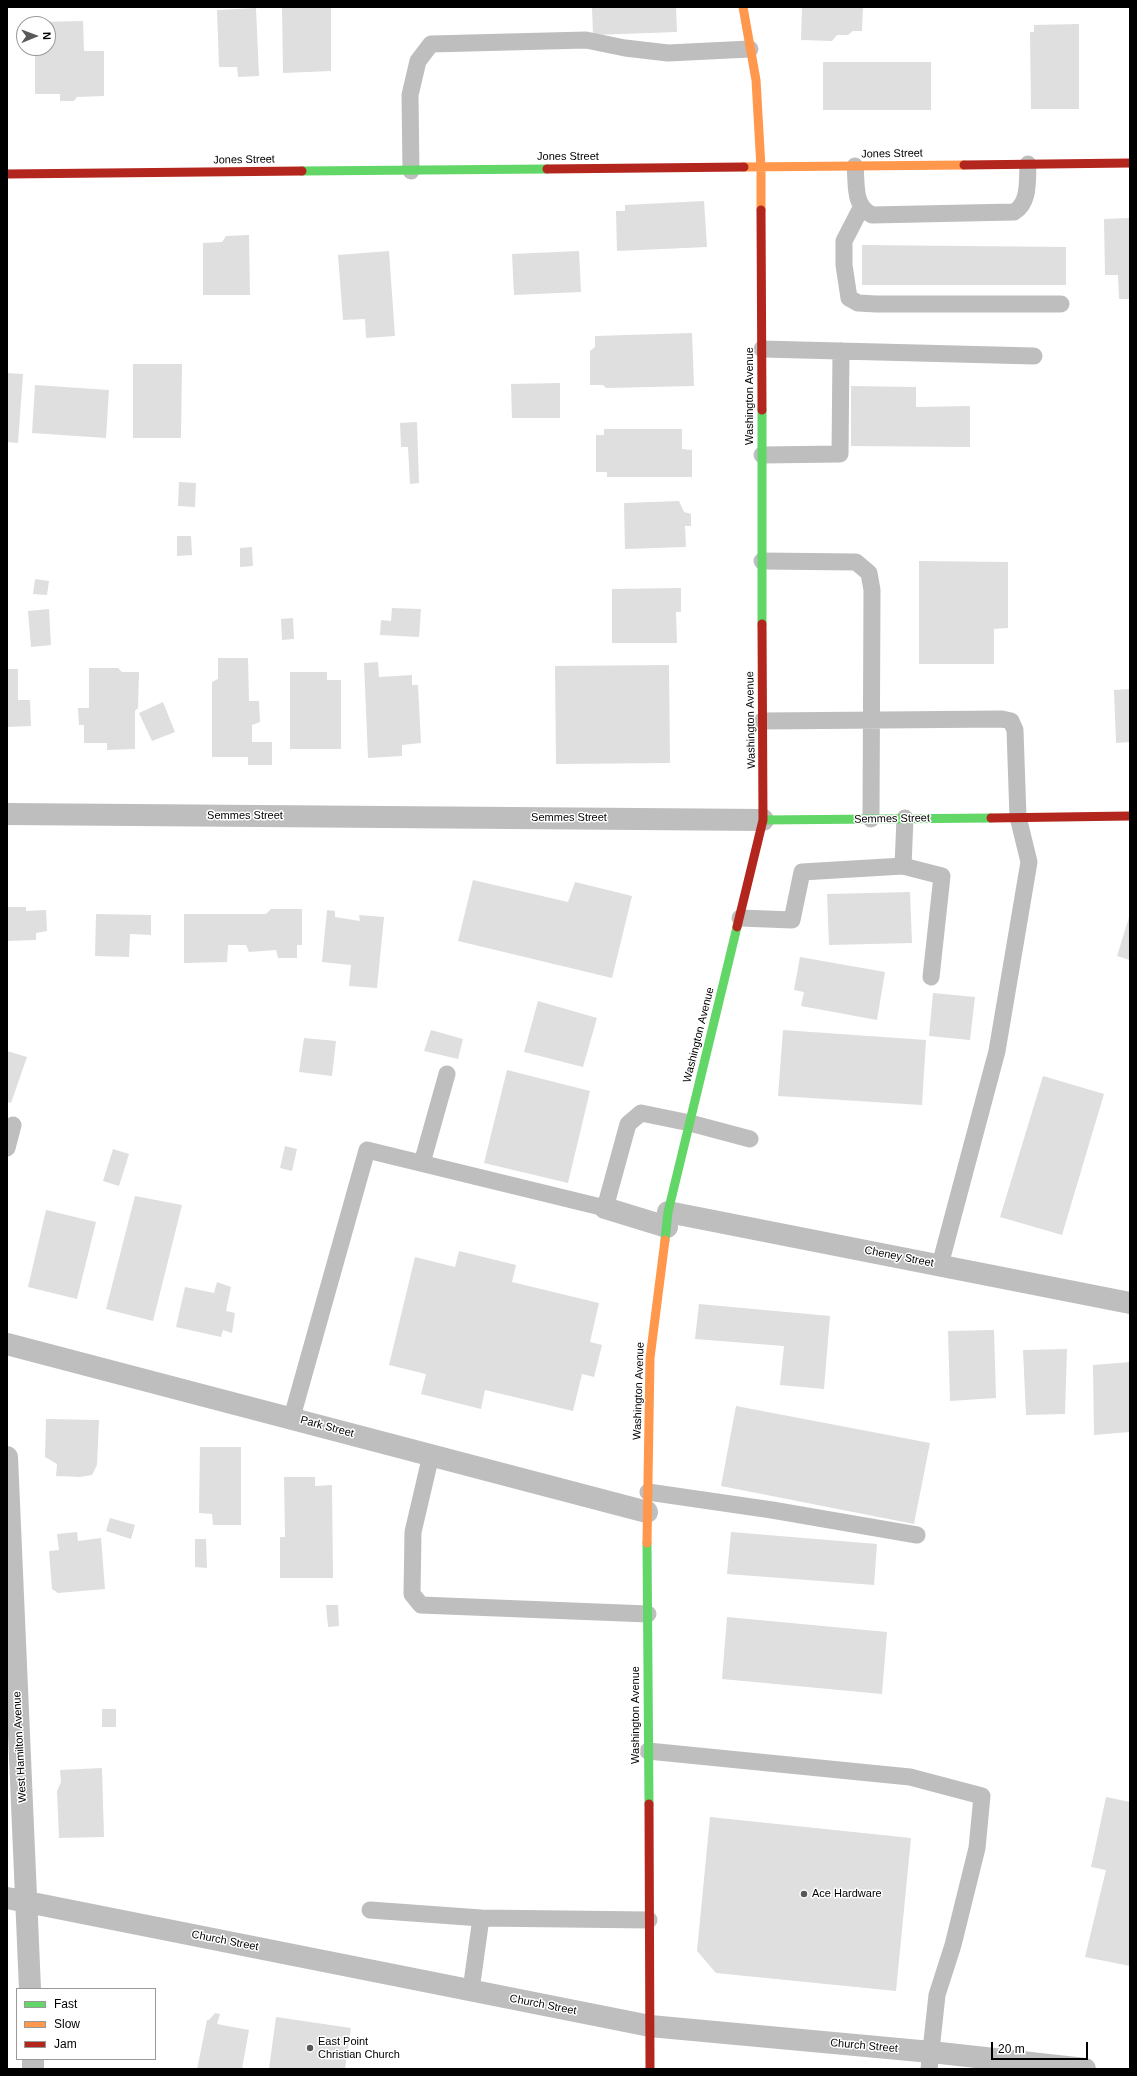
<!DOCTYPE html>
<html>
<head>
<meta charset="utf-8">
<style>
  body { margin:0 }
  #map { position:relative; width:1137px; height:2076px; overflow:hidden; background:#fff; font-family:Arial,sans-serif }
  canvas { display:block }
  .frame { position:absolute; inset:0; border:8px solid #000; pointer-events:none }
  .legend { position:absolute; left:16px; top:1988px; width:140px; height:72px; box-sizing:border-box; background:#fff; border:1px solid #999; margin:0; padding:5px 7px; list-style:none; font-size:12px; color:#000 }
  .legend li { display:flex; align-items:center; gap:8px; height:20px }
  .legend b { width:20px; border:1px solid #999 }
  .north { position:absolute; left:16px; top:16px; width:40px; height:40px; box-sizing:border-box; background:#fff; border:1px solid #999; border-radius:50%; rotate:89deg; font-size:11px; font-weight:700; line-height:16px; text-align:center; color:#000 }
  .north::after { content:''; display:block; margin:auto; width:14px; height:18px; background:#595959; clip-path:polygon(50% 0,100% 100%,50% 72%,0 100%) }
  .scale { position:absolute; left:991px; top:2042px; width:97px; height:18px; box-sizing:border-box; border:2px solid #000; border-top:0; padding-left:5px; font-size:12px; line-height:14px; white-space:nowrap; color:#000; -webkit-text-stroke:3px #fff; paint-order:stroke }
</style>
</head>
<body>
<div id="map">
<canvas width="1137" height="2076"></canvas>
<div class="frame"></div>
<ul class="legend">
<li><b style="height:5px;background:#63d668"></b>Fast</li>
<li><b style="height:5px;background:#ff974d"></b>Slow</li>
<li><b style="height:5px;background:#b3261e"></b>Jam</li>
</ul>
<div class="north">N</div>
<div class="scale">20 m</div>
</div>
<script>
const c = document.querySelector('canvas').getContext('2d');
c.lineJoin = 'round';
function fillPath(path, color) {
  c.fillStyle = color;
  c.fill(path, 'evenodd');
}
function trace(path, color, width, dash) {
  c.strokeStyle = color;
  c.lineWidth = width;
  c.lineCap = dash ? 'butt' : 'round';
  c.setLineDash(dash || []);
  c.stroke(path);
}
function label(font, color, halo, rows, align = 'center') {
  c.font = font + ' Arial,sans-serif';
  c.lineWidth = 3;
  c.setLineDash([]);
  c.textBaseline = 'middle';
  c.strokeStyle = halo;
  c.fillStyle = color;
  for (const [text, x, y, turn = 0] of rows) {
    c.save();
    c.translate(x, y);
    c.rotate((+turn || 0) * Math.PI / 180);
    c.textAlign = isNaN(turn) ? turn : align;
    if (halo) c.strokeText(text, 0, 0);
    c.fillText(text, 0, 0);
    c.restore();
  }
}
const building = new Path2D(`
  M282,7H331V71L283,73Z
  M592,7H676L677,32L593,35Z
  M802,7H863L862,31H853L848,35H837L832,41L801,40Z
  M256,8L259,76L238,77L237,67H219L217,10Z
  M83,21L84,51H104V96L77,97L74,101H60V94H35V48H48V24H35V22Z
  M1079,24V109H1031L1030,32H1034V25Z
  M823,62H931V110H823Z
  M704,201L707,247L617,251L616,211H625V205Z
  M1130,218V299H1119L1118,275H1105L1104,219Z
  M249,235L250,295H203V243L222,242L226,236Z
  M862,245L1066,247V285H862Z
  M389,251L395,336L366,338L365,319L343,320L338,255Z
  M579,251L581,292L514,295L512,254Z
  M692,333L694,386L606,388L603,385H590V351L595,347V336Z
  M133,364H182L181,438H133Z
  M7,373L23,374L18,443L7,442Z
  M560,383V418H512L511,384Z
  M35,385L109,390L106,438L32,433Z
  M851,386L916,387V407L970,406V447L851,446Z
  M417,422L419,483L410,484L408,447H401L400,423Z
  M604,429H682V449L692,450V477H607V472H596V435H604Z
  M179,482L196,483L195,507L178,506Z
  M679,501L684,512L691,514V526H685L686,547L625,549L624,503Z
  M177,536H191L192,555L177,556Z
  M252,547L253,566L240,567V548Z
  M919,561L1008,562V628L994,629V664H919Z
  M35,579L49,581L47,595L33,594Z
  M681,588V612H676L677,643H612V589Z
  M392,608L421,609L419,637L380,635L381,620L391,621Z
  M49,609L51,645L31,647L28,611Z
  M293,618L294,639L282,640L281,619Z
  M218,658H248L249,701H259L260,722L252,725V742H272V765H248V757H212V682L218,679Z
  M378,662L379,677L412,675V685H418L421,743L402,745V756L368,758L364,663Z
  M669,665L670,763L556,764L555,666Z
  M89,668H118L122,672H139L138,708L135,711V749L107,750V743H84V725H79L78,708H89Z
  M7,669H18V700H30L31,726L7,727Z
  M290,672H327V680H341V749H290Z
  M1130,689V742L1116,743L1114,690Z
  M163,702L175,732L152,741L139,713Z
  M473,880L568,902L575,882L632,896L612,978L458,941Z
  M910,892L912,943L829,945L827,894Z
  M7,907H26V911L46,910L47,931L36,933V940L7,941Z
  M271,909H302V945H297V958H278L276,950L249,952L246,945H228L227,962L184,963V914H266Z
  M327,910L335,911V917L360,921L359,915L384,917L377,988L349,986L351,965L322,962Z
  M96,914L151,915V935L130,934L129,957L95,956Z
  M1130,914V960L1117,956Z
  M800,957L885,972L877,1020L801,1006L804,992L794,990Z
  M933,993L975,997L970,1040L929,1036Z
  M538,1001L597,1018L583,1067L524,1052Z
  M431,1030L463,1039L458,1059L424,1051Z
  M783,1030L926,1040L922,1105L778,1096Z
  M304,1038L336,1041L332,1076L299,1072Z
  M7,1051L27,1057L11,1103L7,1102Z
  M507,1070L590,1091L568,1183L484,1163Z
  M1043,1076L1104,1094L1062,1235L1000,1217Z
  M285,1146L297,1149L292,1171L280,1168Z
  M113,1149L129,1154L119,1186L103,1181Z
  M135,1196L182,1205L153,1321L106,1309Z
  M46,1210L96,1222L77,1299L28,1287Z
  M459,1251L516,1265L512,1282L599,1303L590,1342L602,1345L594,1377L582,1374L573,1411L485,1390L481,1409L421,1394L426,1374L389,1365L415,1257L455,1267Z
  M217,1282L231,1287L226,1311L235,1313L232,1333L223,1330L221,1337L176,1327L185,1287L214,1293Z
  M699,1304L830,1316L824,1389L780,1385L784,1346L695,1339Z
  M994,1330L996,1398L950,1401L948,1331Z
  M1067,1349L1065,1414L1026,1415L1023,1350Z
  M1130,1362V1432L1094,1435L1093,1365Z
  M736,1406L930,1443L914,1524L721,1486Z
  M46,1419L99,1420L97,1465L92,1475L80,1477L56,1476L57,1464L45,1457Z
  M200,1447H241V1525H213L212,1514L199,1513Z
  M284,1477H315V1486L332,1485L333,1578H280V1537H285Z
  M110,1518L135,1525L131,1539L106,1531Z
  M77,1532L78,1541L101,1538L105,1589L58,1593L52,1589L49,1551L59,1550L57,1534Z
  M731,1532L877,1544L874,1585L727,1574Z
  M195,1539H206L207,1568L195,1567Z
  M326,1605H338L339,1626L328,1627Z
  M727,1617L887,1632L882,1694L722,1679Z
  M102,1709H116V1727H102Z
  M102,1768L104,1837L59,1838L57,1791L61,1782L60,1770Z
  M1106,1797L1130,1802V1966L1085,1957L1106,1870L1091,1867Z
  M710,1817L911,1838L896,1991L716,1973L697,1951Z
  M215,2013L220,2014L217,2024L249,2030L242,2069H197L207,2020H209Z
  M276,2017L351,2028L345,2069H269Z`);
const lane = new Path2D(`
  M855,166C857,185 853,206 872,215L1014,212C1030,203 1027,180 1028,164
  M411,171L410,95L418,61L431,44L586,40L625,48L668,53L750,49
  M861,208L844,241V265L849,298L858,303L876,304H1061
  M762,349L1034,356
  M762,455L840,454L841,351
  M762,561L856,562L869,573L872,590L871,819
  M762,721L1002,719L1011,721L1015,730L1018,817L1029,862L997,1051L940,1265
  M905,818L903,866L942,876L931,977
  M740,918L792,920L802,872L903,866
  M7,1148L13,1125
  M422,1163L447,1074
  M292,1417L367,1150L605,1208L628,1124L641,1113L690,1123L750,1139
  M431,1455L413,1532L412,1594L421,1605L648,1614
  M648,1492L772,1510L917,1535
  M648,1751L910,1777L982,1796L977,1848L953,1945L937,1995L929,2069
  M370,1910L481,1918
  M471,1990L481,1918L649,1920`);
const street = new Path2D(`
  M7,814L763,820
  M605,1208L667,1227
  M668,1212L1130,1303
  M7,1344L647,1512
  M7,1457L30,1989
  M7,1898L650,2026L931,2052L1085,2069
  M33,2059V2069`);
const fast = new Path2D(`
  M302,171L547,169
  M762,410V624
  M763,820L991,818
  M665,1240L668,1212L737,927
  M647,1543L649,1804`);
const slow = new Path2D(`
  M743,7L756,80L761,168V210
  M744,167L964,165
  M647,1543L650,1358L665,1240`);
const jam = new Path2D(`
  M964,165L1130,163
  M547,169L744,167
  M7,174L302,171
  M761,210L762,410
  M991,818L1130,816
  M737,927L763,820L762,624
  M649,1804L650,2069`);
const markers = [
  [804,1894,4,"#595959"],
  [310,2048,4,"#595959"]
];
const streetNames = [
  ["Jones Street",892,154,-1],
  ["Jones Street",568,157],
  ["Jones Street",244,160,-1],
  ["Washington Avenue",750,396,-90],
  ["Washington Avenue",751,720,-91],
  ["Semmes Street",245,816],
  ["Semmes Street",569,818],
  ["Semmes Street",892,819,-1],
  ["Washington Avenue",699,1035,-76],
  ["Cheney Street",899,1257,11],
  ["Washington Avenue",639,1391,-88],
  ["Park Street",327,1427,15],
  ["Washington Avenue",636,1715,-90],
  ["West Hamilton Avenue",20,1747,-93],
  ["Church Street",225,1941,11],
  ["Church Street",543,2005,11],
  ["Church Street",864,2046,5]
];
const poiNames = [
  ["Ace Hardware",812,1894],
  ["East Point",318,2042],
  ["Christian Church",318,2055]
];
fillPath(building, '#dfdfdf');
trace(lane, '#bebebe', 17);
trace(street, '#bebebe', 22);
trace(fast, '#63d668', 9);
trace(slow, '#ff974d', 9);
trace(jam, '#b3261e', 9);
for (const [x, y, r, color] of markers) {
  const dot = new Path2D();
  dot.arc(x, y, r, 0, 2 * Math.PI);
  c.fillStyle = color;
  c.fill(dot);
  trace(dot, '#fff', 1.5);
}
label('11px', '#000', '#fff', streetNames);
label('11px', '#000', '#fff', poiNames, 'left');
</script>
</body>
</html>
